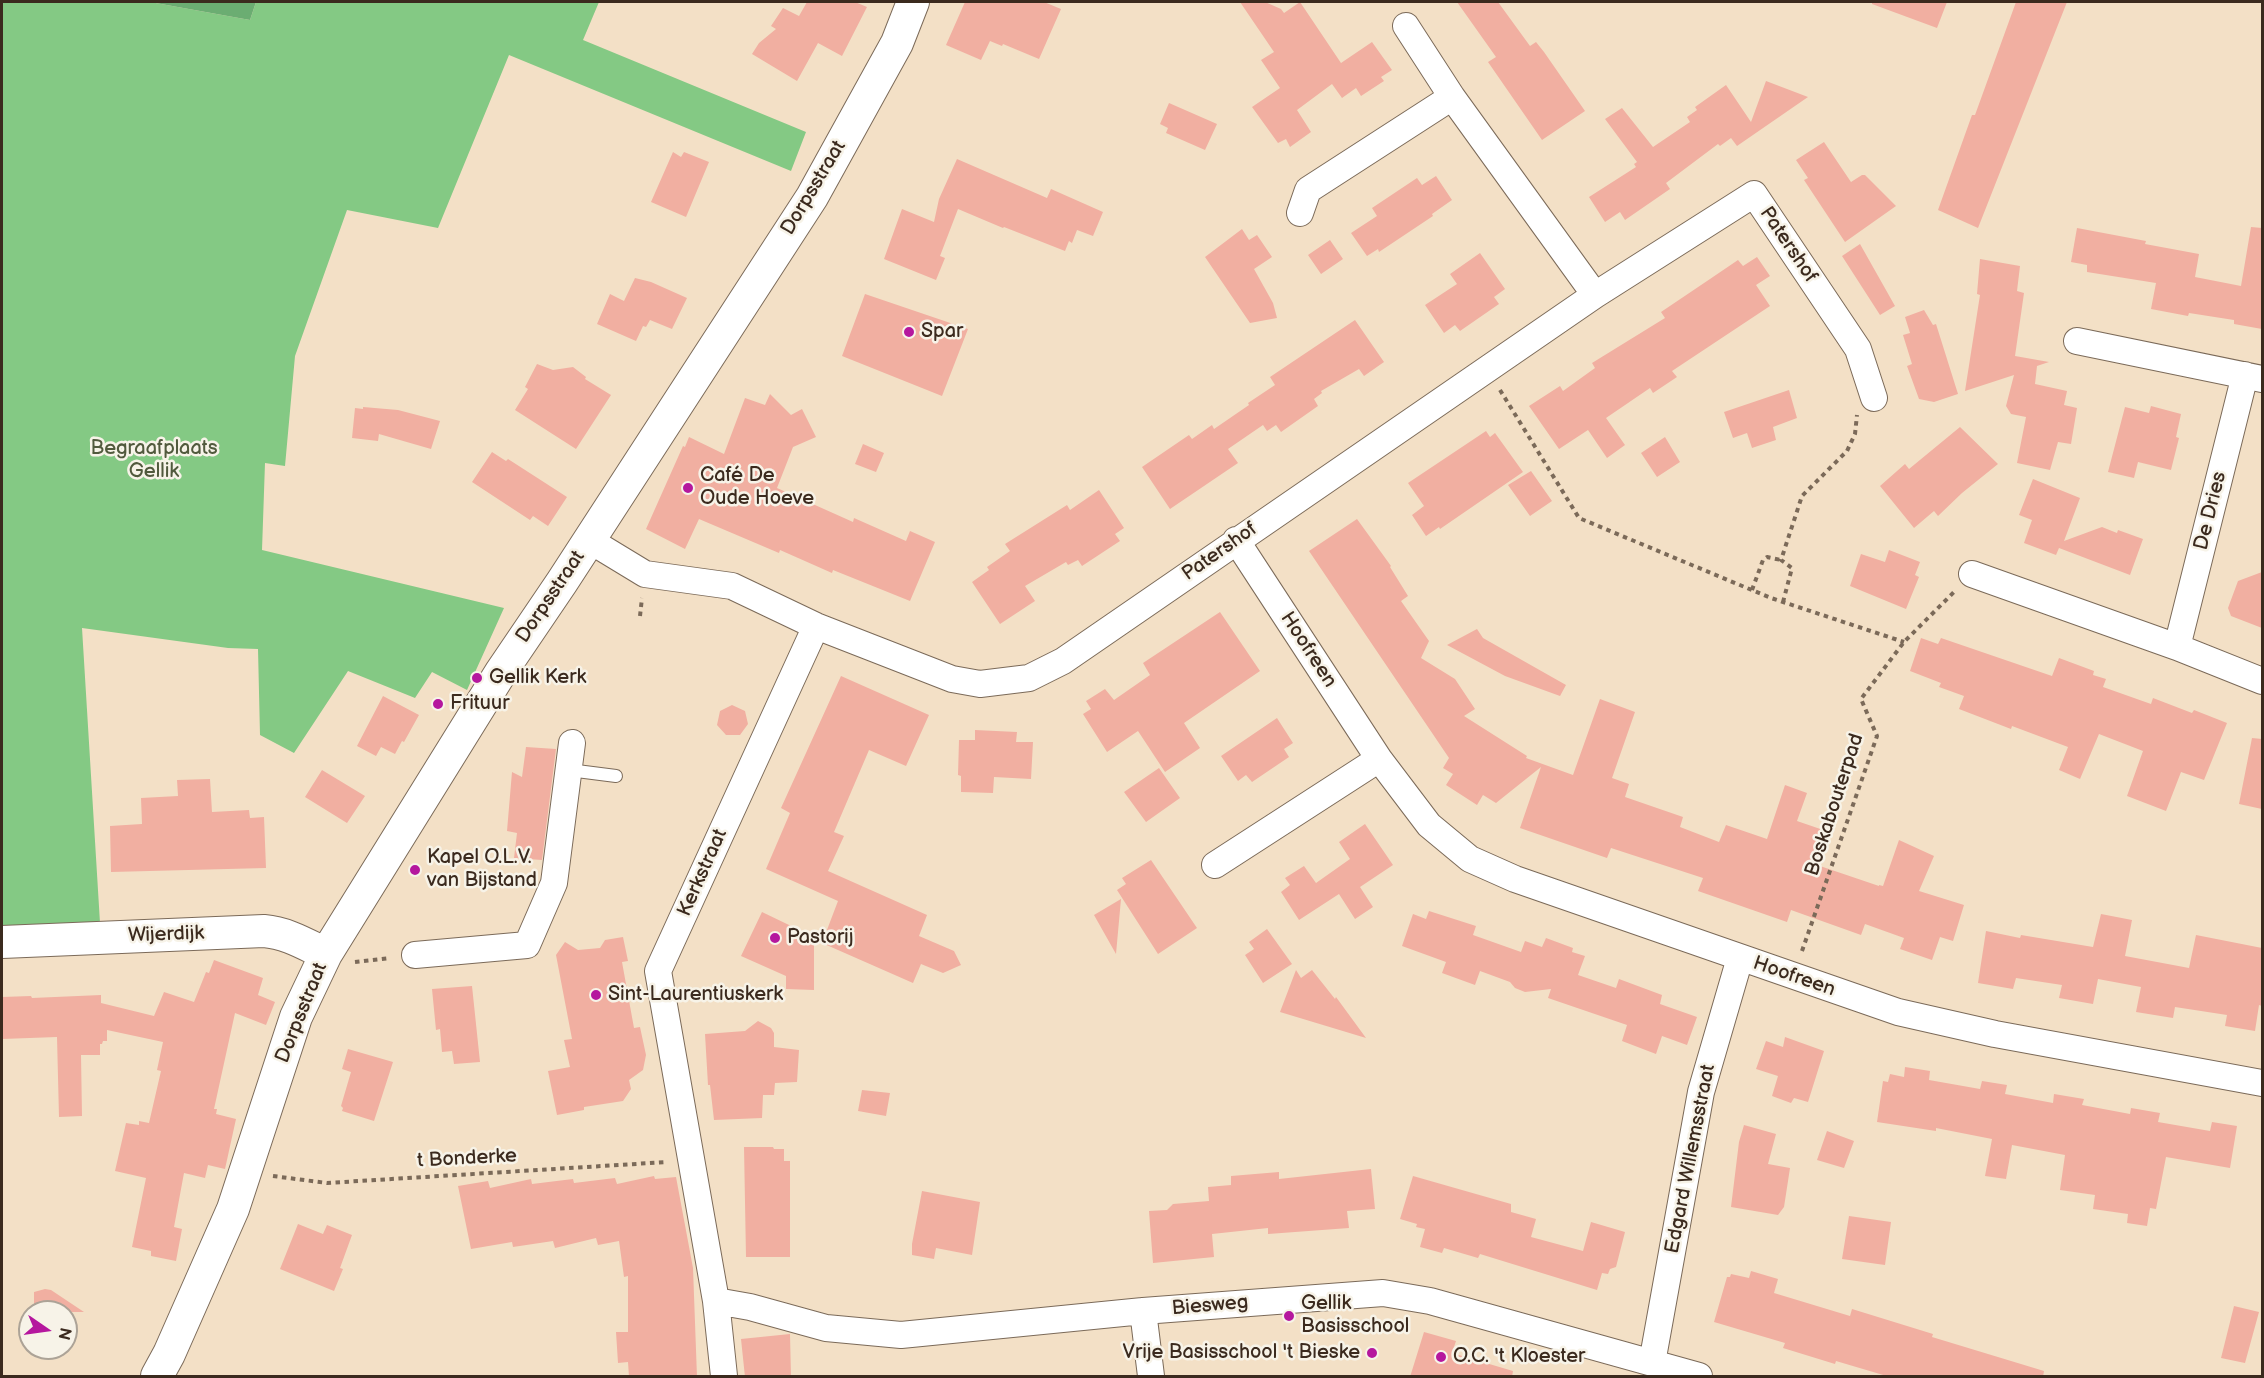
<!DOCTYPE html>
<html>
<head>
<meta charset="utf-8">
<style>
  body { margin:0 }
  #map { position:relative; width:2264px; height:1378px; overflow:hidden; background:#f3e0c6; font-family:"Balsamiq Sans",sans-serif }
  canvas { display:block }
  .frame { position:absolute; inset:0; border:3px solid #3b2a1e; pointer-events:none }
  .north { position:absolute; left:18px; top:1300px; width:60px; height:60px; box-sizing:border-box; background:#f7f3e8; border:2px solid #aca397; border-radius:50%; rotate:103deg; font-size:16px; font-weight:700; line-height:24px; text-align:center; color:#3b2a1e }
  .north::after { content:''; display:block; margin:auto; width:21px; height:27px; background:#b5179e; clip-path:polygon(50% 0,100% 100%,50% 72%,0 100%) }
</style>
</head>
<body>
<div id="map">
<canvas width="2264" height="1378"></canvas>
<div class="frame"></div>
<div class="north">N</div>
</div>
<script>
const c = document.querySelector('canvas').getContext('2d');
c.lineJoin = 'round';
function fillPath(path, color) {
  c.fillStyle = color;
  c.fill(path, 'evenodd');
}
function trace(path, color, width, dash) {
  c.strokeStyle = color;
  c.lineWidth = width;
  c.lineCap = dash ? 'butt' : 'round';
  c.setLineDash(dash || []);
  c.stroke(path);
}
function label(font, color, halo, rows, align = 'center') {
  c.font = font + ' "Balsamiq Sans",sans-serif';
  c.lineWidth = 5;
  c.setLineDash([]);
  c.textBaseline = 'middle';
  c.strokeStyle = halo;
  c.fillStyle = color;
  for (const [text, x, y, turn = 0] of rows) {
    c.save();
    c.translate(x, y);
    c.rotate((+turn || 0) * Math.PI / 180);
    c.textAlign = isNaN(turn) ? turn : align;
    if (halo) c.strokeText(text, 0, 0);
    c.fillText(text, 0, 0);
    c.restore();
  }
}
const green = new Path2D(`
  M2,2H150L250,20L256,2H599L583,40L806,132L791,171L509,55L438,228L347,210L295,356L285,466L265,463L262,550L504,608L467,690L432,672L415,698L348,671L294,753L260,735L258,649L228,648L82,628L100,923L2,926Z`);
const forest = new Path2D(`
  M150,2H256L250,20Z`);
const building = new Path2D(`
  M807,2H855L867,7L842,56L818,43L797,81L752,54L759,43L776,29L771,26L783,8L799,16Z
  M965,2H1044L1061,9L1039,59L1003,44L1002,46L990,41L981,60L946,45Z
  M1240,2H1265L1281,9L1284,13L1300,2L1341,63L1372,42L1392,70L1381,77L1384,81L1361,96L1356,88L1342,98L1332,84L1297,110L1311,132L1290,147L1286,139L1278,143L1252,107L1280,88L1261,60L1274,52Z
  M1457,2H1498L1530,46L1536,42L1544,52L1585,111L1542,140L1488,62L1496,57Z
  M1872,2H1947L1937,28L1872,4Z
  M2016,2H2067L1978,228L1938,210L1972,115H1975Z
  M1766,81L1808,97L1737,146L1731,138L1720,146L1718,144L1666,183L1670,189L1625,220L1620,212L1605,222L1589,197L1636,167L1634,164L1637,162L1605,119L1622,108L1653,147L1690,122L1687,117L1697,110L1695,107L1726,85L1751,122Z
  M1169,103L1217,124L1205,150L1166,133L1168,128L1160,124Z
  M1824,142L1851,182L1862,175H1865L1896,206L1845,242L1804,180L1808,178L1796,160Z
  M673,152L681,157L684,152L709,162L686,217L651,202Z
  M957,159L1047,198L1051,189L1103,212L1093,236L1077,230L1072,243L1069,241L1065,251L1004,227L1003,228L958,209L940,256L945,258L936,280L884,259L902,209L934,222L939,199Z
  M1436,176L1452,200L1432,214L1433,216L1379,252L1378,249L1367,256L1351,233L1377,216L1372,208L1417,178L1422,185Z
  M2251,227L2262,228V329L2234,324V320L2189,313L2188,316L2151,309L2156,283L2087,272V265L2071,262L2077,228L2146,241L2145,244L2199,254L2195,277L2241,286Z
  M1242,229L1249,240L1257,235L1272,257L1254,269L1273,303L1277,318L1250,323L1205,257Z
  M1330,240L1343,259L1321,274L1308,255Z
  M1860,244L1895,306L1880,315L1842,256Z
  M1480,253L1505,289L1494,297L1499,304L1460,331L1455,325L1444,333L1425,305L1457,284L1450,274Z
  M1757,257L1770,276L1756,285L1770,306L1672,371L1677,377L1653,393L1650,388L1606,418L1625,445L1607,458L1588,430L1559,449L1529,406L1560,386L1563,391L1595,368L1592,363L1665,318L1661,312L1710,279L1738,260L1743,266Z
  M1980,259L2020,266L2017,291L2024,293L2015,356L2049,362L2037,366L2035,384L2067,391L2064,405L2077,408L2071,444L2058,442L2050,470L2017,463L2026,417L2011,414L2006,406L2014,375L1965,391L1980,295L1977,294Z
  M635,278L651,282L687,298L672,329L650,320L646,327L643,326L636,341L597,324L610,294L624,301Z
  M865,294L968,329L942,396L842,356Z
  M1924,310L1933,325L1936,324L1958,394L1934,402L1919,399L1907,366L1912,364L1903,335L1910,333L1905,317Z
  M1355,320L1384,362L1364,376L1359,369L1321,391L1322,393L1314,399L1318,406L1281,432L1276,425L1267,431L1263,425L1228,449L1238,463L1170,509L1142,467L1189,435L1192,439L1212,425L1214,429L1249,405L1248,403L1275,385L1270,377Z
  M537,364L553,370L573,367L586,377L585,379L611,395L576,449L515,410L528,389L525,387Z
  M1789,390L1797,418L1773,427L1776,440L1752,448L1747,433L1733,438L1724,412Z
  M770,394L791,415L802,409L816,437L793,447L777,488L853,522L854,518L906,541L910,531L935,542L910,601L833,570L832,573L780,550L779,553L699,519L685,549L646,529L683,446L685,447L689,437L724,454L745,398L765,405Z
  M2151,406L2181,414L2176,437L2179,438L2171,470L2138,462L2134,478L2108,472L2125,407L2149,413Z
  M363,407L398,410L440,421L431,449L379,434L378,441L352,438L355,408L363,409Z
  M1960,427L1998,464L1962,493L1938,516L1934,511L1914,528L1880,486L1905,464L1909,469Z
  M1486,431L1490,437L1495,433L1523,472L1440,529L1439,527L1426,536L1412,515L1424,506L1408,483Z
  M1665,437L1680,462L1657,477L1641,453Z
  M863,444L884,453L876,472L855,464Z
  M492,452L506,461L508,459L567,497L548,526L533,516L530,520L472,482Z
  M1531,471L1552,501L1530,516L1508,485Z
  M2033,479L2080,498L2064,541L2102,527L2117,533L2118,530L2143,539L2130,575L2059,548L2056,555L2024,543L2032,520L2019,515Z
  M1099,490L1124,528L1115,534L1120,541L1082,566L1078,560L1068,565L1066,562L1025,586L1035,601L1000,624L972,582L989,570L987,567L1010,551L1005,544L1067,505L1070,510Z
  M1357,519L1391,566L1390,567L1408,596L1401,601L1429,641L1421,658L1455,679L1475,709L1464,716L1527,756L1526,758L1573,775L1600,699L1635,712L1612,778L1629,784L1625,797L1683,817L1680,827L1719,842L1726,825L1767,839L1785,785L1807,793L1797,821L1832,833L1820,866L1879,886V885L1883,886L1899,840L1934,856L1919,891L1964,905L1953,941L1940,937L1932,960L1900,949L1904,938L1865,924L1861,935L1791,910L1787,922L1698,891L1703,878L1611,848L1607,858L1520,828L1541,767L1496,803L1483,795L1477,805L1446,785L1453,774L1443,768L1449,758L1309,551Z
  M1889,550L1920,562L1915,575L1919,577L1906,609L1850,586L1861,554L1885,562Z
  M2262,572V628L2231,616L2228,608L2238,581Z
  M1220,612L1260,671L1184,723L1200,748L1165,772L1138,731L1107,752L1083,714L1091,709L1086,701L1105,689L1114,700L1150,675L1143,663Z
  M1477,629L1483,638L1566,685L1560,696L1505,676L1447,645Z
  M1921,638L1938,644L1941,638L2052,676L2059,658L2094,671L2093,675L2106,679L2103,687L2151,704L2153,698L2192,713L2194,710L2227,723L2204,780L2181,772L2166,811L2127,796L2143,751L2099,734L2080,779L2059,770L2068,747L2012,726L2011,729L1959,709L1964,696L1939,687L1941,683L1910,671Z
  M841,676L929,715L906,766L869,750L834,832L844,836L828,871L927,915L919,936L954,951L961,965L943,973L921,964L913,983L822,943L838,901L766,869L790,813L781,808Z
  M383,696L419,715L404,742L402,741L395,754L381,747L376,756L357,746Z
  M732,705L745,711L748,724L740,735H726L717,725L720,711Z
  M1277,718L1293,743L1284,749L1289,757L1252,782L1246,775L1238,781L1221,756Z
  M975,730L1017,732L1016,742H1033L1031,779L994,777L993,793L961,792V776L958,775L959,740H975Z
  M2252,738L2262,739V809L2239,804Z
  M526,747L556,749L542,860L514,858L517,833L507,831L512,772L522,777Z
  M1159,768L1180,798L1146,822L1124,792Z
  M322,770L365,796L347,823L305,797Z
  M210,779L212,812L249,810L250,818L264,817L266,868L111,872L110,826L142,824L141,798L178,796L177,780Z
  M1365,824L1393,865L1360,887L1373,907L1355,919L1339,894L1299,920L1281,892L1290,885L1285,878L1304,866L1316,883L1350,859L1339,842Z
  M1151,860L1197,928L1158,954L1117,890L1126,884L1122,878Z
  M1121,899L1116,954L1094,915Z
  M1429,911L1476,926L1473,935L1521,952L1525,941L1542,947L1546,938L1573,948L1572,952L1585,956L1578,975L1616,988L1619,979L1662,995L1660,1004L1697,1017L1687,1045L1662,1036L1656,1054L1622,1041L1627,1025L1548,998L1551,989L1525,992L1515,988L1510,982L1480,971L1475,985L1442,973L1446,962L1402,946L1413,914L1426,919Z
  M762,912L814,937V990L786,989V976L741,956Z
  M2101,914L2132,920L2125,956L2189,968L2196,935L2262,948V1006L2259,1005L2255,1031L2225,1026L2227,1015L2175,1007L2173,1018L2136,1012L2141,987L2098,979L2093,1004L2059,998L2062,985L2016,978L2013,989L1978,983L1986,931L2020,938L2021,935L2093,947Z
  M1267,929L1292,964L1263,983L1245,955L1254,949L1249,942Z
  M623,937L628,961L622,962L634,1028L640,1027L646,1055L643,1070L629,1080L631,1089L623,1101L584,1107V1110L557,1115L548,1071L570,1067L564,1040L572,1039L556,955L565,942L578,950L600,948L605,940Z
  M214,960L263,978L258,995L275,1002L266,1025L235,1013L214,1109H217L216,1114L236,1119L225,1169L208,1165L205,1178L184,1173L174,1227L182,1229L176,1261L151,1256V1251L132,1247L146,1178L115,1171L126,1123L139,1125V1121L149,1123L161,1071L157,1070L163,1042L107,1030V1041H103L102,1044H100V1055H81L82,1116L59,1117L57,1037L2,1039V997L31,996L32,998L101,995V1003L154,1016L164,992L194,1002L206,972L209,973Z
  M1296,970L1301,978L1312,970L1335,999L1336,997L1366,1038L1280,1012Z
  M472,986L480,1062L454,1064L452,1051L442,1052L440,1029L436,1030L432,989Z
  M758,1021L771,1028L774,1033V1047L799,1050L797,1082L775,1083L774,1095H763L762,1118L714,1120L710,1085H708L705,1034L745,1031Z
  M1785,1037L1824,1051L1808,1102L1794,1098L1791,1103L1772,1096L1778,1076L1756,1069L1766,1041L1783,1047Z
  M348,1049L393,1062L374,1121L342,1111L343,1108L341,1106L351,1072L342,1069Z
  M1905,1067L1930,1071L1929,1080L1980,1089L1982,1081L2007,1085L2005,1094L2053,1103L2054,1094L2084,1099L2082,1105L2130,1114L2131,1108L2160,1113L2158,1122L2210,1131L2212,1122L2237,1126L2230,1168L2166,1157L2156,1209L2150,1208L2147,1226L2127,1223L2128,1214L2093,1209L2095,1195L2060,1190L2065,1155L2012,1145L2006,1179L1985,1176L1992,1139L1936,1128V1131L1877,1122L1883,1081L1888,1082L1890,1074L1904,1077Z
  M862,1090L890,1093L886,1116L858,1111Z
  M1744,1125L1776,1134L1768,1164L1790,1168L1784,1207L1778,1215L1731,1207L1739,1142Z
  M1827,1131L1854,1141L1844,1168L1817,1160Z
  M744,1147H773L774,1149H784V1161H790V1257H746Z
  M1371,1169L1375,1209L1347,1211L1349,1228L1268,1234V1228L1212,1234L1214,1257L1153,1263L1149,1211L1167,1210L1173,1204L1209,1201L1208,1187L1231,1185V1176L1279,1172V1179Z
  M654,1176L655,1179L676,1177L693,1268L697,1377H629L628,1362L618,1363L616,1332H628V1276L624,1277L619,1241L598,1245L596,1238L555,1248L553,1241L513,1247L512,1242L471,1249L458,1186L488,1181L490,1188L531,1179L532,1184L573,1179L574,1183L615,1178L617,1184Z
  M1413,1176L1511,1204V1212L1536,1219L1531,1237L1583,1251L1591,1222L1625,1232L1616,1267L1610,1269L1608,1274L1602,1273L1597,1290L1480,1254L1478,1258L1444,1248L1442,1253L1420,1247L1425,1229L1416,1227L1417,1224L1400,1219Z
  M922,1191L980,1202L972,1255L936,1248L934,1259L912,1255V1244Z
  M1849,1216L1891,1222L1885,1265L1842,1259Z
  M298,1224L323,1234L327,1225L352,1235L340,1268L343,1269L334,1291L280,1269Z
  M1751,1271L1778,1279L1774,1293L1850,1316L1852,1309L1933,1334L1932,1337L2044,1371L2043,1377H1890L1836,1361L1835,1364L1783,1348L1785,1343L1714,1322L1727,1277H1730L1731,1274L1749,1278Z
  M45,1289L51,1290L84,1312H34V1292Z
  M2234,1306L2259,1312L2245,1363L2221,1358Z
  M1424,1332L1456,1341L1452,1353L1513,1371L1512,1377H1410Z
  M790,1334L791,1377H745L741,1339Z`);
const path = new Path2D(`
  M1500,390L1579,518L1771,598L1904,642
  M1752,590L1763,560L1767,557L1781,560
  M1783,602L1792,568L1781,560L1802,496L1847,451L1855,434L1857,415
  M640,616L642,598
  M1802,951L1877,736L1861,699L1904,642L1954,592
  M355,962L390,958
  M273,1176L327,1183L667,1162`);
const service = new Path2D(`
  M569,770L616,776`);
const minor = new Path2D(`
  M1406,26L1452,97L1595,295
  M1300,213L1308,190L1452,97
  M2077,341L2262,379
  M589,540L645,574L732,586L816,626L952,679L980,684L1029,678L1063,661L1595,295L1754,194L1858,349L1874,398
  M1236,540L1379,759L1429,825L1470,859L1515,879L1898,1012L1995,1034L2262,1083
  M1972,574L2177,647L2262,681
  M2177,647L2245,375
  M1215,865L1379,759
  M415,955L527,945L554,883L572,743
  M716,1301L750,1307L826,1328L901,1335L1143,1311L1383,1293L1430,1301L1699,1376
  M1143,1311L1151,1376
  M1652,1363L1701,1092L1740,958
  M724,1376L716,1301L658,971L816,626`);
const tertiary = new Path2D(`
  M2,942L264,931C287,933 305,944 326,954
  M157,1376L169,1354L233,1209L296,1017L326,954L501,672L562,582L812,197L897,43L913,2`);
const markers = [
  [909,332,6,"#b5179e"],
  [688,488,6,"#b5179e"],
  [477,678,6,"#b5179e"],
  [438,704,6,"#b5179e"],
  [415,870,6,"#b5179e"],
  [775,938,6,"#b5179e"],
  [596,995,6,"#b5179e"],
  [1289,1316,6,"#b5179e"],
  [1372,1353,6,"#b5179e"],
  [1441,1357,6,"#b5179e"]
];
const streetNames = [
  ["Dorpsstraat",814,188,-59],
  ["Patershof",1788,245,56],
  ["De Dries",2211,511,-76],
  ["Patershof",1220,552,-35],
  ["Dorpsstraat",551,597,-56],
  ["Hoofreen",1308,650,57],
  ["Boskabouterpad",1835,805,-72],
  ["Kerkstraat",703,873,-66],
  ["Wijerdijk",166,935,-2],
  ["Hoofreen",1794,977,19],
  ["Dorpsstraat",302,1013,-68],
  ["t Bonderke",467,1159,-3],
  ["Edgard Willemsstraat",1691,1159,-79],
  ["Biesweg",1210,1306,-5]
];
const poiNames = [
  ["Spar",921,332],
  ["Café De",700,476],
  ["Oude Hoeve",700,499],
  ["Gellik Kerk",489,678],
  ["Frituur",450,704],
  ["Kapel O.L.V.",427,858],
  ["van Bijstand",427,881],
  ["Pastorij",787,938],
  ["Sint-Laurentiuskerk",608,995],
  ["Gellik",1301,1304],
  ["Basisschool",1301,1327],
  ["Vrije Basisschool 't Bieske",1360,1353,"right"],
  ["O.C. 't Kloester",1453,1357]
];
const parkNames = [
  ["Begraafplaats",154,449],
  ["Gellik",154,472]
];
fillPath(green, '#84c984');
fillPath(forest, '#6bad72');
fillPath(building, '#f1afa1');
trace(service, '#7b6a59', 14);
trace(minor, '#7b6a59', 28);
trace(tertiary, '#7b6a59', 34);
trace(path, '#7b6a59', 4, [4.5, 4.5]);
trace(service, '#fff', 12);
trace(minor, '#fff', 26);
trace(tertiary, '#fff', 32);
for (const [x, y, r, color] of markers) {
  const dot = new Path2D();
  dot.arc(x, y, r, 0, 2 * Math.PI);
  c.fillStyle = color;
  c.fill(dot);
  trace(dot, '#f7f3e8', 2);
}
label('20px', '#3b2a1e', '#f7f3e8', streetNames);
label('20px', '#3b2a1e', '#f7f3e8', poiNames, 'left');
label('20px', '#515a3d', '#f7f3e8', parkNames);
</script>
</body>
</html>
